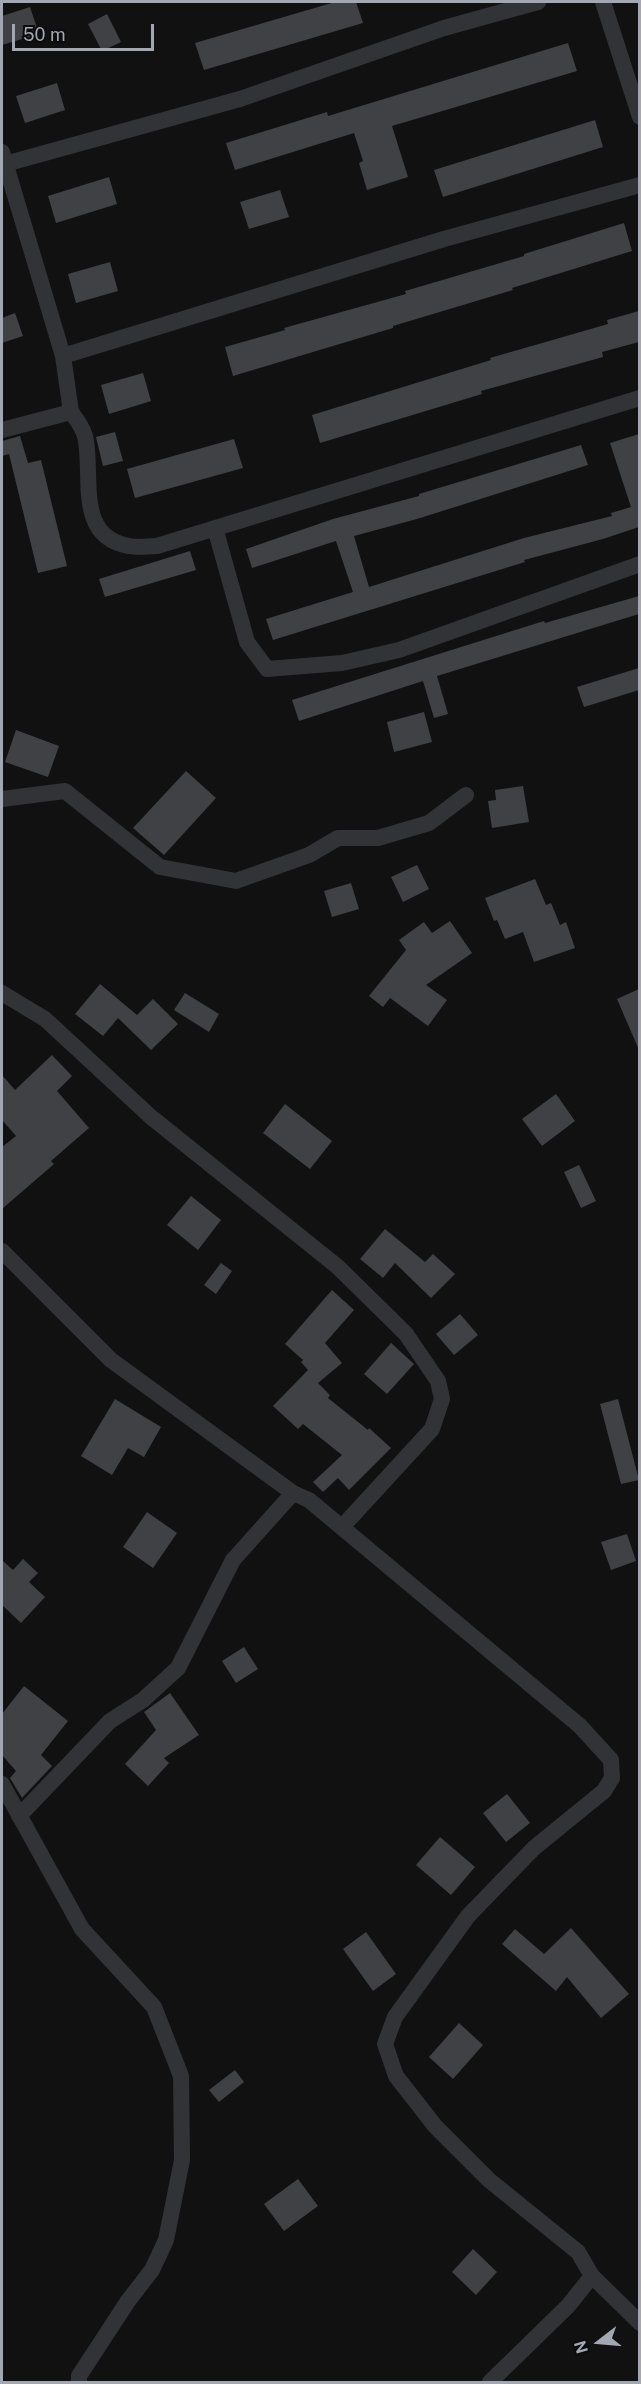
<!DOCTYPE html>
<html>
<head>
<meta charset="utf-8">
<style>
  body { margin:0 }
  #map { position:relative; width:641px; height:2384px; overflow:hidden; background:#111112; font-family:"Public Sans",sans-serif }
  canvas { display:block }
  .frame { position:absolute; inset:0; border:3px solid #a3a7b3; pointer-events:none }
  .north { position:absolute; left:569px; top:2312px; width:60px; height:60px; -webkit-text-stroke:4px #0c0c0d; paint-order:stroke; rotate:254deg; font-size:16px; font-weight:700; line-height:24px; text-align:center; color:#a3a7b3 }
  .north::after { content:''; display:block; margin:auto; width:21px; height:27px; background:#a3a7b3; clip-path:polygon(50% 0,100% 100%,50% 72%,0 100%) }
  .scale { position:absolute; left:12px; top:24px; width:142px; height:27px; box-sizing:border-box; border:3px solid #a3a7b3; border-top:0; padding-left:8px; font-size:18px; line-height:21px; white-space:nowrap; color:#a3a7b3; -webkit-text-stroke:4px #0c0c0d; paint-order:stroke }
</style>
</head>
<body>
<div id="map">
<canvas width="641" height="2384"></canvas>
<div class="frame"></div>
<div class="north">N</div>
<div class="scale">50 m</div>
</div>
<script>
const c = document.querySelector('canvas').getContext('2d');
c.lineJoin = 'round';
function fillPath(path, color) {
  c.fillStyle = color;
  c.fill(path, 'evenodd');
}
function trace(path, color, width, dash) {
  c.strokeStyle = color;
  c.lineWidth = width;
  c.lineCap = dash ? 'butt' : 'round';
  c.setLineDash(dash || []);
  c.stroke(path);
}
const building = new Path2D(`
  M335,2H356L363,23L204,70L195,43Z
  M30,7L39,34L2,45V16Z
  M107,14L121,42L102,51L88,24Z
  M568,43L577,71L392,126L408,177L367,190L359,163L363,161L354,133L235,170L226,143L327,112L328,116Z
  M57,83L65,110L25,123L16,96Z
  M595,120L603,147L443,197L434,170Z
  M109,177L117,204L56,223L48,196Z
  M280,190L289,217L249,229L240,202Z
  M624,223L632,251L512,288L513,290L393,326V328L233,376L225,347L285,330L284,328L406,294L405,291L524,256V254Z
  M110,262L118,291L76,303L68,274Z
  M639,311V342L602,352L603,357L481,391L482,394L320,443L312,415L491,360L490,358L608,324L607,320Z
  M15,313L23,336L2,343V318Z
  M143,373L151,401L109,414L101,385Z
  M115,432L123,461L103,466L96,437Z
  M639,434V527L603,539L524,560L525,562L273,640L266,619L353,592L336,541L252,568L246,549L333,519L419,496V494L581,445L588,465L417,519L354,536L369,587L524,538L612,516L611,513L631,507L610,443Z
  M20,436L28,463L41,460L67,566L38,573L9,454L2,456V441Z
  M234,439L243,468L135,498L127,469Z
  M190,551L196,570L105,597L99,579Z
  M639,596V614L437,676L448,714L434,718L423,681L299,721L292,700L544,621L545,623Z
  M639,668V690L584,707L577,687Z
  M424,712L432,742L394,752L387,722Z
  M16,730L59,746L48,777L5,762Z
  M186,771L216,798L164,855L133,828Z
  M523,786L529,822L492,828L488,801L496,800L495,790Z
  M417,865L429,889L403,902L391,877Z
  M535,879L546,905L551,903L560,925L566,922L575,948L534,962L523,932L505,939L497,920L494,921L485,898Z
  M351,883L359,909L332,917L324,891Z
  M450,921L472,953L426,985L447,1000L428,1026L390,998L383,1007L369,996L406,950L399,940L424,922L432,933Z
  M100,984L137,1015L153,999L178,1024L151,1050L118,1018L103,1036L75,1014Z
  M639,989V1050L617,999Z
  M185,993L219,1014L209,1032L174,1010Z
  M52,1055L72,1076L57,1091L89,1128L51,1161L54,1164L2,1209V1147L16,1136L2,1120V1075L15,1090Z
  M556,1094L575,1121L542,1146L522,1119Z
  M285,1104L332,1141L310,1169L263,1133Z
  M579,1165L596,1201L581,1208L564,1172Z
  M191,1196L221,1220L198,1250L167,1225Z
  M385,1229L425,1262L433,1254L455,1274L431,1298L395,1263L383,1278L360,1259Z
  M221,1263L232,1271L216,1294L204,1285Z
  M332,1290L354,1310L325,1343L342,1363L318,1383L330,1395L328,1398L368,1430L369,1428L391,1448L349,1490L338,1478L323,1492L313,1482L342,1455L303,1424L298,1429L273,1406L308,1370L301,1362L303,1360L285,1344Z
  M460,1314L478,1335L454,1355L436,1334Z
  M391,1343L414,1364L387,1394L364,1374Z
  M115,1399L161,1427L144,1457L128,1448L112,1475L81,1456Z
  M618,1399L639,1480L621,1484L600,1404Z
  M147,1512L177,1533L153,1568L123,1547Z
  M627,1534L636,1561L611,1570L601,1542Z
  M23,1559L38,1573L29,1582L45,1597L21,1623L2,1605V1560L13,1570Z
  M244,1647L258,1669L236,1683L222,1661Z
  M24,1686L68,1721L41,1755L52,1766L22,1798L10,1778L16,1771L2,1755V1714Z
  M170,1693L199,1735L164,1758L169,1763L148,1786L125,1764L156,1730L144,1712Z
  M507,1794L530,1823L506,1842L483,1813Z
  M440,1837L475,1867L451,1895L416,1865Z
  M571,1928L629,1994L601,2018L567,1977L556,1991L502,1944L515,1929L544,1954Z
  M366,1932L396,1974L373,1991L343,1949Z
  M459,2023L483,2045L453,2079L429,2057Z
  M235,2070L244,2082L219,2102L209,2090Z
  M298,2179L318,2206L284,2231L264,2204Z
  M473,2249L497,2272L476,2295L452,2272Z`);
const minor = new Path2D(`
  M603,2L640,117
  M2,152L63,356L71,412
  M5,164L240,99L444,28L538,2
  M63,356L444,239L640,185
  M2,430L71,412C77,420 82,426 85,436C94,474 74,537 129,546C138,548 148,546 157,546L640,398
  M215,528L247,642L267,669L342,663L399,650L640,564
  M2,799L65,791L160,867L236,881L309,855L338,838H378L429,823L466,795
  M2,993L45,1019L151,1117L338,1267L406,1334L438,1381L442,1399L432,1429L342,1527
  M2,1251L111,1360L293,1493L309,1500L580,1726L611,1760L612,1778L604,1791L534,1848L468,1916L395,2017L385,2044L396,2076L435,2126L489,2180L578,2252L592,2276L568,2306L490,2382
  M2,1784L82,1929L154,2007L181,2076L182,2160L166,2240L152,2270L128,2301L79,2376V2382
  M19,1816L110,1721L143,1700L178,1668L233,1560L293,1493
  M592,2276L640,2323`);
fillPath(building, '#404145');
trace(minor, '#323337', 16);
</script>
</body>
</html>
